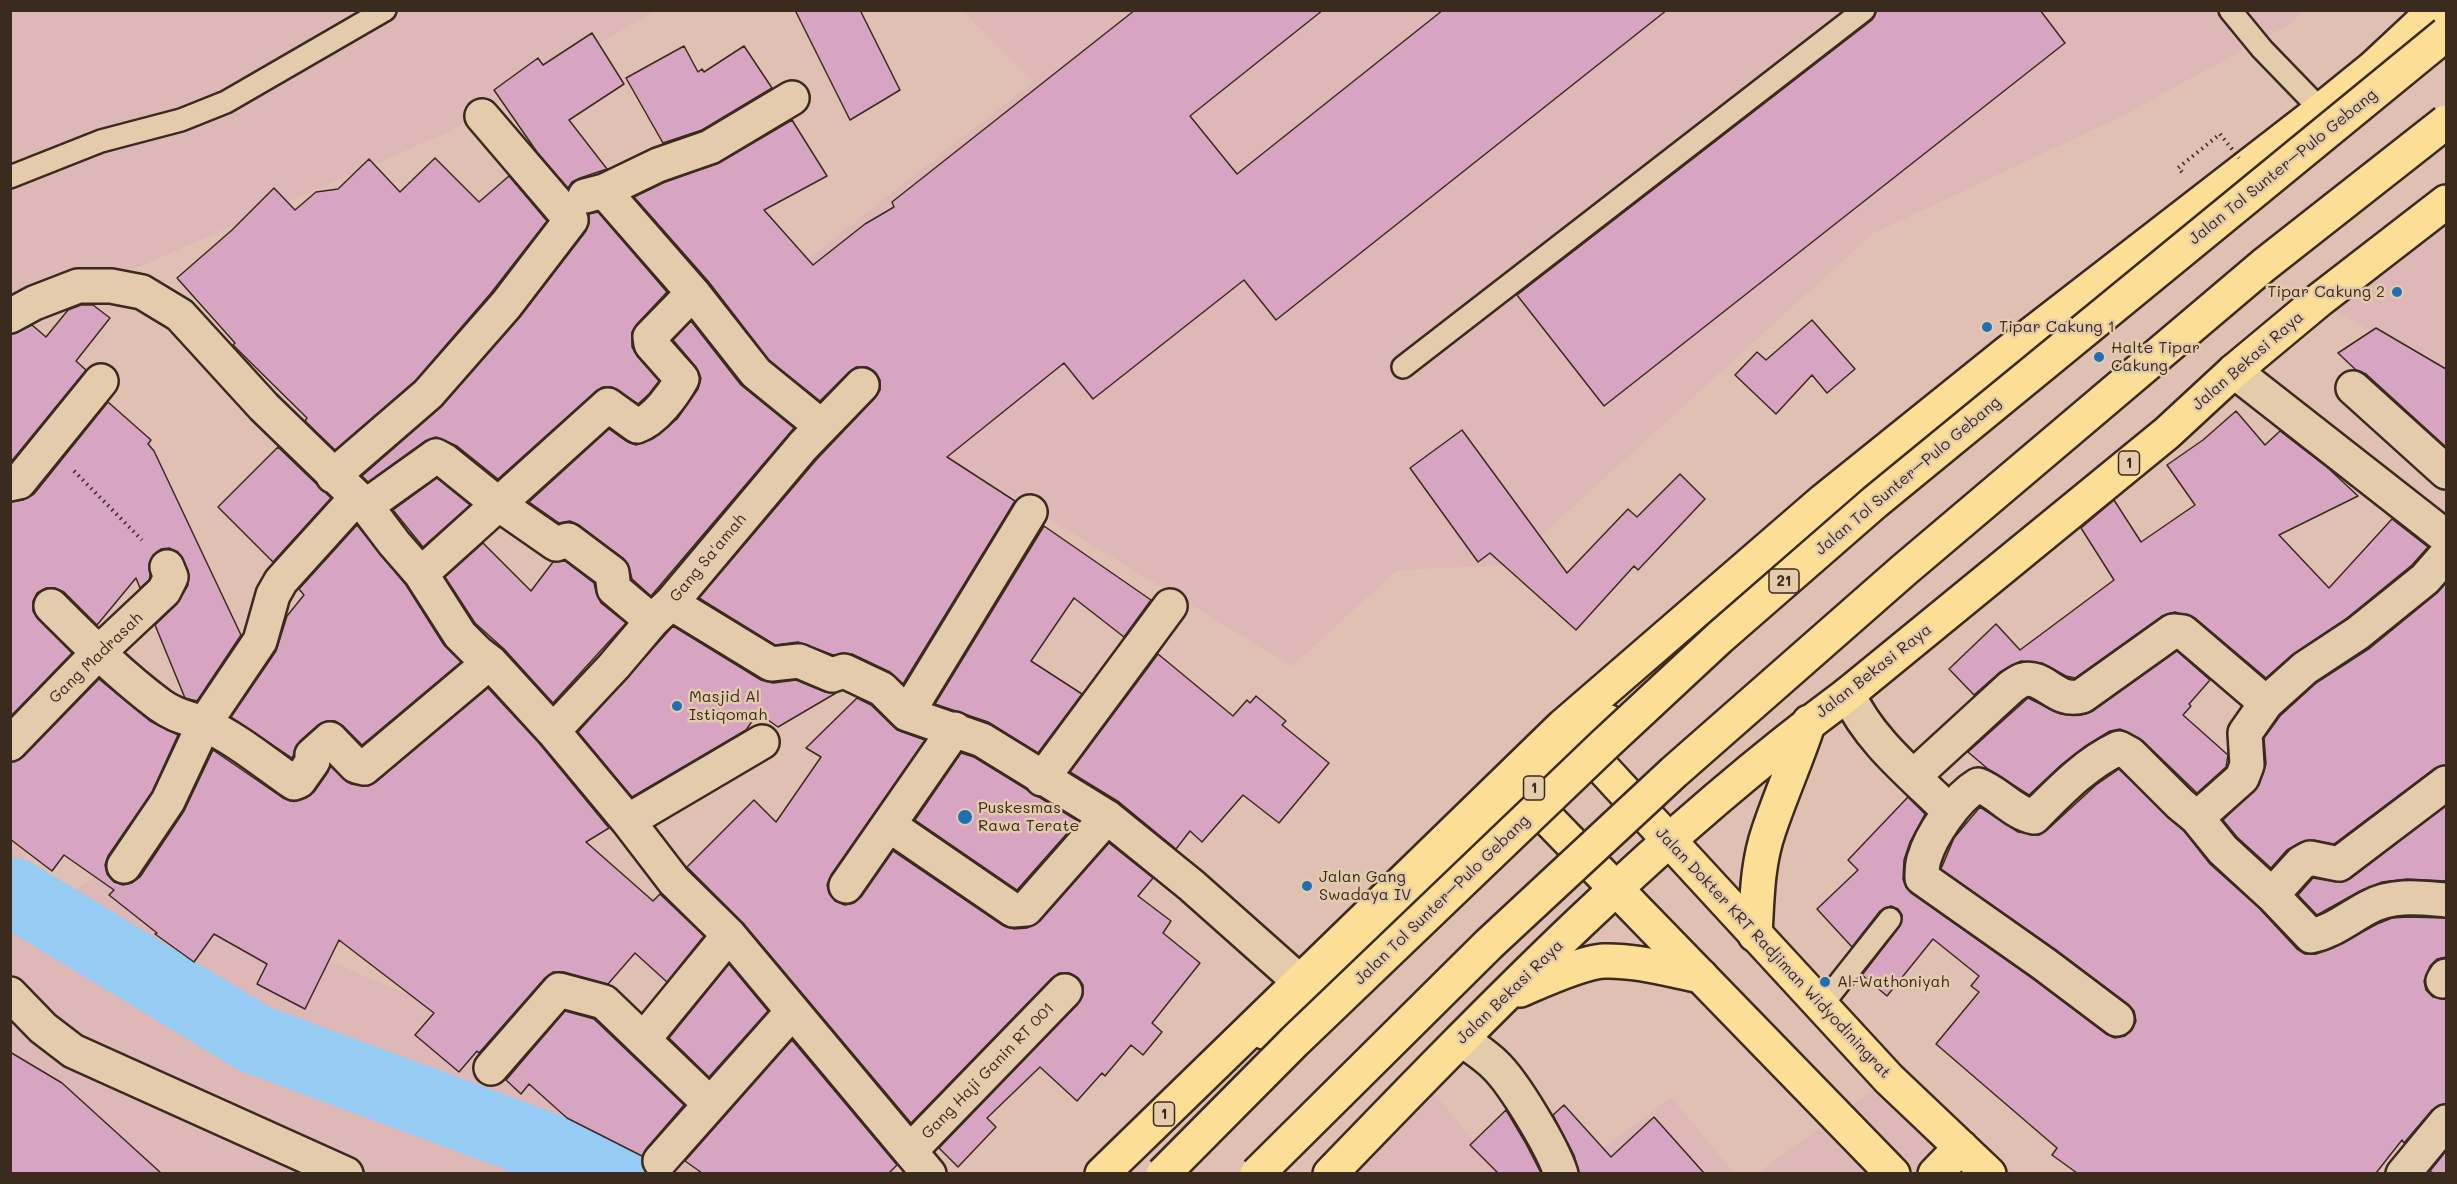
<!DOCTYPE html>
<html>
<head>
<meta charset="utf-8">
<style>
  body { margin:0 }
  #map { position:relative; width:2457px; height:1184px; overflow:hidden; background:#dfc0b2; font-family:Mali,sans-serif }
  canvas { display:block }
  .frame { position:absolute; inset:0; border:12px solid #3b2a1e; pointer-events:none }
</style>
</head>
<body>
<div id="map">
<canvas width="2457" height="1184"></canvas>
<div class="frame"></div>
</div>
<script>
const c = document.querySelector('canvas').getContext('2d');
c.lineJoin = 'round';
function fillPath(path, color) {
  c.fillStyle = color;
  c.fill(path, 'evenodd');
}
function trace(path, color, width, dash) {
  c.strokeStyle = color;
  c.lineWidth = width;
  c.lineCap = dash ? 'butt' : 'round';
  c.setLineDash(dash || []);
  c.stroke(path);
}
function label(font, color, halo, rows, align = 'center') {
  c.font = font + ' Mali,sans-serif';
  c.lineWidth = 5;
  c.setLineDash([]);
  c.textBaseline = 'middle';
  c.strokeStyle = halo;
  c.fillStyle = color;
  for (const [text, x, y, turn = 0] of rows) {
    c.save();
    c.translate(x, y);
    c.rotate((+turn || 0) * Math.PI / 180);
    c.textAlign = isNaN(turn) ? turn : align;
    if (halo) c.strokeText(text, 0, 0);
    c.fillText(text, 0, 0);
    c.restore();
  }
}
const built = new Path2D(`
  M10,11H654L446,133L95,286L11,316Z
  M963,11H2304L2288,25L2120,117L1872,234L1509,565L1397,570L1292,666L937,451L792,272L1033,82Z
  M2446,201V371L2318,301Z
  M11,811L49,825L11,873Z
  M129,854L195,902L667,1108L784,1173H11L10,932L12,933Z
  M1897,1074L2013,1173L1756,1174Z
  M1422,1078L1499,1173L1330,1174Z
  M1671,1097L1734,1173L1570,1174Z`);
const river = new Path2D(`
  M10,895L14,893L255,1039L618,1174`);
const building = new Path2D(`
  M795,10H860L900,90L850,120Z
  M1135,10H1323L1190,116L1237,174L1443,10H1667L1276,320L1244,280L1093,399L1064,363L947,457L1015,501L903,684L890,672L852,654L833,655L798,642L775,645L699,598L817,459L875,398L880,390V380L875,372L867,367H856L849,372L820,401L769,360L708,281L634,197L665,182L719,163L792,120L827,176L764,210L813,265L865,224L894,207L892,202Z
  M1876,10H2040L2065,43L1604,406L1517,295L1872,20Z
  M592,33L624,84L569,120L607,169L580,178L572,182L568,188L537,152L494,90L538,58L543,65Z
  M684,46L698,72L702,69L704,72L744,46L772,88L702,130L663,143L626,78Z
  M435,158L479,202L509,176L547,221L491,293L415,381L335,450L305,421L307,418L233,345L235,343L177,278L232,230L274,188L295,210L316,192L338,189L369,159L400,192Z
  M598,212L667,292L637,324L632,332V347L637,356L659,381L649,394L638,404L612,387H603L596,391L498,479L457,446L436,437L425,441L368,482L362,476L442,406L520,317L586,231L589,223V214Z
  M81,305H93L110,318L76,361L86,370L10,463V335L32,325L46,337L68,310Z
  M1812,320L1855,369L1827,393L1812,375L1776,414L1735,375L1757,352L1766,360Z
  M691,321L741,385L794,428L651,596L632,579L628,564L623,558L579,525L570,521L559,523L529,502L609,429L626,441L636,445L654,438L677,419L698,389L701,378L696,367L673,340Z
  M2376,328L2446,369V447L2366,374L2356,370L2338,353Z
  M108,402L151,440L148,444L154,451L241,635L197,701L185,698L155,625L177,604L188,585V570L178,552L169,548L161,549L153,555L149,564L150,576L149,580L140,588L136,578L97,625L64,592L55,588H46L37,593L33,601V611L38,619L72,653L10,717V502L23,500L34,494Z
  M2236,411L2265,445L2280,431L2328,468L2358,496L2279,535L2329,588L2392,519L2428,547L2412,565L2347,618L2293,654L2266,678L2195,618L2175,612L2162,616L2075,678L2066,676L2042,663L2021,661L2000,672L1974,695L1949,669L1996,624L2020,650L2114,580L2081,528L2114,500L2141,542L2195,505L2167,465L2203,440Z
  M1462,430L1567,573L1628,509L1637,517L1680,474L1705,499L1638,570L1634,566L1576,630L1490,553L1478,562L1410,468Z
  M278,447L331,498L273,562L218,507Z
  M437,478L470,505L423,547L393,510Z
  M357,525L406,585L444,645L461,662L362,745L343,726L335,721H327L318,725L300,741L292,758L231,717L276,651L287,616L304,595L299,589Z
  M1044,526L1151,600L1124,637L1074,598L1031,661L1082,694L1038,753L988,722L935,704Z
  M483,543L531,591L553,562L565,561L594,583L596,592L601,603L626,623L553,703L504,649L475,623L445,577Z
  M2446,583V765L2435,768L2334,844L2314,840L2301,842L2287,850L2271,868L2237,837L2223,820L2259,785L2266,764L2264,738L2280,716L2316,683L2370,648L2437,593Z
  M673,626L761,680L773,683L796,680L825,692L836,693L778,727L758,713L746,730L632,797L578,732Z
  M2177,651L2210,680L2189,704L2191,706L2183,715L2228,755L2226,767L2197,793L2143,741L2120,729L2110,731L2084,747L2061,765L2029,795L1988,769L1968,752L2028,698L2061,714H2085L2093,711Z
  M1158,654L1233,716L1247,700L1250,703L1256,696L1286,721L1282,725L1329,763L1279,823L1243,795L1202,842L1190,831L1176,849L1119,802L1070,772Z
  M99,679L150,721L178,735L152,792L108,856L105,865L107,874L114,882L123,885L132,883L140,877L184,811L213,750L283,798L291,801L306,798L314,792L328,772L330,766L351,784L368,786L376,782L488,688L539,743L609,828L586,842L653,901L660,894L704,936L667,982L635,953L608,984L564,972H553L545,978L479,1053L477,1051L459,1072L415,1035L434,1013L339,940L305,1009L257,984L267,964L214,934L194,962L155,934L157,933L109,895L114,890L64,855L52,871L10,839V762L23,757Z
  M857,698L871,705L897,730L925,740L831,875L827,885L829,893L835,901L845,905L854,903L861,897L893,851L1002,925L1014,929L1027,928L1040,921L1109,843L1153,878L1138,896L1171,921L1163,933L1200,963L1152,1023L1162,1032L1143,1055L1131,1045L1105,1076L1102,1073L1077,1101L1040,1067L987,1118L996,1127L958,1167L939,1148L1078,1004L1083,995V985L1078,978L1069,973H1059L1052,978L911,1123L743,923L687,867L754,800L776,822L821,757L806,748Z
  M961,753L974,757L1078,821L1017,890L915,820Z
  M2119,769L2184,831L2210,864L2259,908L2297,949L2305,954H2316L2333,948L2377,924L2392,918L2408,917L2446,918V957L2437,959L2430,966L2424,981L2426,990L2433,997L2446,999V1104L2439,1105L2432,1110L2404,1143L2402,1140L2376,1173H2077L2052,1155L2057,1148L1936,1044L1979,992L1971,986L1979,976L1933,939L1887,996L1862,975L1900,926L1902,915L1898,909L1891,906L1880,911L1852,947L1817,909L1858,870L1848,860L1908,797L1925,814L1910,842L1904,860L1903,879L1906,887L1911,893L2033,979L2106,1034L2115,1038L2125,1036L2132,1030L2136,1021L2134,1011L2128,1004L2055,949L1941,869L1954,838L1980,807L2018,832L2039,835L2047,830L2096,785Z
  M2446,806V881L2407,879L2382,882L2360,891L2317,915L2298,895L2313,878L2336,882L2350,879Z
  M729,964L768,1011L709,1077L669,1038Z
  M565,1011L594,1019L684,1105L646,1149L642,1156L567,1118L529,1084L521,1094L506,1080Z
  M792,1040L897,1165L889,1173H702L685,1161Z
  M10,1052L62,1083L161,1173H10Z
  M1564,1105L1611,1157L1654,1117L1704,1173H1579L1574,1155L1553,1115Z
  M1506,1110L1525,1142L1541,1173H1498L1470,1145Z
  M2446,1151V1173H2433L2430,1171Z`);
const path = new Path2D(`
  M2182,172L2178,168L2220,134
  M74,471L142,540`);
const lane = new Path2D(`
  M2230,10L2262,49L2321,110
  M10,177L101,141L181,120L226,102L385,10
  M1403,367L1864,10
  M1821,1006L1890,919`);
const street = new Path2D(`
  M604,191L693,293L756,373L821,426
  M585,196L604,191L658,165L710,147L792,98
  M10,316L34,303L78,286H111L142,292L180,315L264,407L366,506L394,543L421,574L460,635L477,652L490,662L553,731L628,821L674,881L729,935L929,1174
  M2234,371L2446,537
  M2353,388L2446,472
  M333,476L428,394L506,305L571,220L482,116
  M10,484L19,482L101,381
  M366,506L436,456L445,461L497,503L556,544L568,540L612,573L614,589L652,621
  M421,574L608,405L637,426C655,420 673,395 682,379L651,344L650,337L693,293
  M671,603L771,664L799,661L832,675L844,671L882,689L907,714L982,740L1107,817L1191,885L1299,981
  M51,606C86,641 121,676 160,705C178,718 189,717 206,725C238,740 265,763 294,783L299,781L313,761L312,755L330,739L356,766L364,768L490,662
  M1848,694C1870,742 1913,775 1950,812
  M907,714L1030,512
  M553,731L614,666L652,621L671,603L803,446L862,385
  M10,744L98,653L164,591L171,577L167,567
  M1914,776L2011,687C2014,685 2019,681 2023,680C2044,674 2056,704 2082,696L2173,631L2183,632L2266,703
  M1042,779L1170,606
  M2197,818L2242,778L2247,765L2245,733L2266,703L2305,668L2358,633L2425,579L2446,555
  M628,821L762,742
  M889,825L1013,910L1026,909L1107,817
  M124,866L168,801L204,724L260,641L273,595L281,581L357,497
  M846,886L955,729
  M2272,895L2301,863L2310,858L2339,864L2446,783
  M2443,981L2446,976
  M10,994L43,1028L73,1051L346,1174
  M2117,1019L2044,964L1922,878C1922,872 1922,865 1924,859C1931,835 1956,798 1978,785C1998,792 2013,813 2034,817C2060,791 2085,764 2119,748L2130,754L2180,804L2197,818L2223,850L2272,895L2311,936C2334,931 2348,918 2369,907C2393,894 2421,898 2446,900
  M1462,1039C1473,1048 1485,1055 1495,1065C1514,1083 1553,1148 1561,1174
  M643,1040L729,935
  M491,1068L559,990L604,1002L710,1104
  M911,1150L1065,991
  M660,1161L792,1012
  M2403,1174L2446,1122`);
const primary = new Path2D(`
  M1573,736L1889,1079L1989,1174
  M1518,788L1893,1174
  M1935,1174L1961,1147`);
const highway = new Path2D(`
  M1755,935C1757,900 1757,864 1769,830C1781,794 1797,759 1809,722
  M1520,990C1541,981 1582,962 1604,961C1636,960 1670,970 1701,976
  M1264,1032L1303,1010L1607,721
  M1102,1174L1563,726L1823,501L2007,353L2321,110L2374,67L2435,10
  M1330,1174C1493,1005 1659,834 1848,694L2167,433L2234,371L2318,301L2446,202`);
const pathBridge = new Path2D(`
  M2220,134L2239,158`);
const highwayBridge = new Path2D(`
  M1163,1174L1295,1041L1603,746L1719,638L1875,502L2446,34
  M1257,1174L1489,944L1674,772L1904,570L2264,265L2446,122`);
const markers = [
  [2397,292,6,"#1f6fb2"],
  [1987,327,6,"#1f6fb2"],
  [2099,357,6,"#1f6fb2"],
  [677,706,6,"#1f6fb2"],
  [965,817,8,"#1f6fb2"],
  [1307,886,6,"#1f6fb2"],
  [1825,982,6,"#1f6fb2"]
];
const shields = [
  [2129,463,21],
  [1784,581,30],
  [1534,788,21],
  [1164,1114,21]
];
const shieldNames = [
  ["1",2129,463],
  ["21",1784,581],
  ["1",1534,788],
  ["1",1164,1114]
];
const streetNames = [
  ["Jalan Tol Sunter–Pulo Gebang",2283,167,-39],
  ["Jalan Bekasi Raya",2248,361,-41],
  ["Jalan Tol Sunter–Pulo Gebang",1908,476,-40],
  ["Gang Sa'amah",708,558,-50],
  ["Gang Madrasah",96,658,-44],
  ["Jalan Bekasi Raya",1874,671,-38],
  ["Jalan Tol Sunter–Pulo Gebang",1442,900,-44],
  ["Jalan Dokter KRT Radjiman Widyodiningrat",1773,953,47],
  ["Jalan Bekasi Raya",1510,992,-44],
  ["Gang Haji Ganin RT 001",988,1071,-46]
];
const poiNames = [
  ["Tipar Cakung 2",2385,292,"right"],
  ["Tipar Cakung 1",1999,327],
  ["Halte Tipar",2111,348],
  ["Cakung",2111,366],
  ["Masjid Al",689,697],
  ["Istiqomah",689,715],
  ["Puskesmas",978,808],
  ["Rawa Terate",978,826],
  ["Jalan Gang",1319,877],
  ["Swadaya IV",1319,895],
  ["Al-Wathoniyah",1837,982]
];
fillPath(built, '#ddb8b6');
trace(river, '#96cbf4', 70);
fillPath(building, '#d7a5c1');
trace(building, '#3b2a1e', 1.5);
trace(lane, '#3b2a1e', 26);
trace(street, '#3b2a1e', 38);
trace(primary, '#3b2a1e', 38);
trace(highway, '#3b2a1e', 38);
trace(path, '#3b2a1e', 4, [1.5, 4.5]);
trace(lane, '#e3cbac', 21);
trace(street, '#e3cbac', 33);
trace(primary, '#fcde96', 33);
trace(highway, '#fcde96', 33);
trace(highwayBridge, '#3b2a1e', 38, []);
trace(pathBridge, '#3b2a1e', 4, [1.5, 4.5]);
trace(highwayBridge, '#fcde96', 33);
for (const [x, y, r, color] of markers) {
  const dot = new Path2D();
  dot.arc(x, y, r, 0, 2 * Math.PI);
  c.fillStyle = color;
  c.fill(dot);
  trace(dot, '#e3cbac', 2);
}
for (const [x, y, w] of shields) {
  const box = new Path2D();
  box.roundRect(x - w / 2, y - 12, w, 24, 4.5);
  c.fillStyle = '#e3cbac';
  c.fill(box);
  trace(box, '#3b2a1e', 1.5);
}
label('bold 15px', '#3b2a1e', null, shieldNames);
label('16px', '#3b2a1e', '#e3cbac', streetNames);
label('16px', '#3b2a1e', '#e3cbac', poiNames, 'left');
</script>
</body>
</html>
